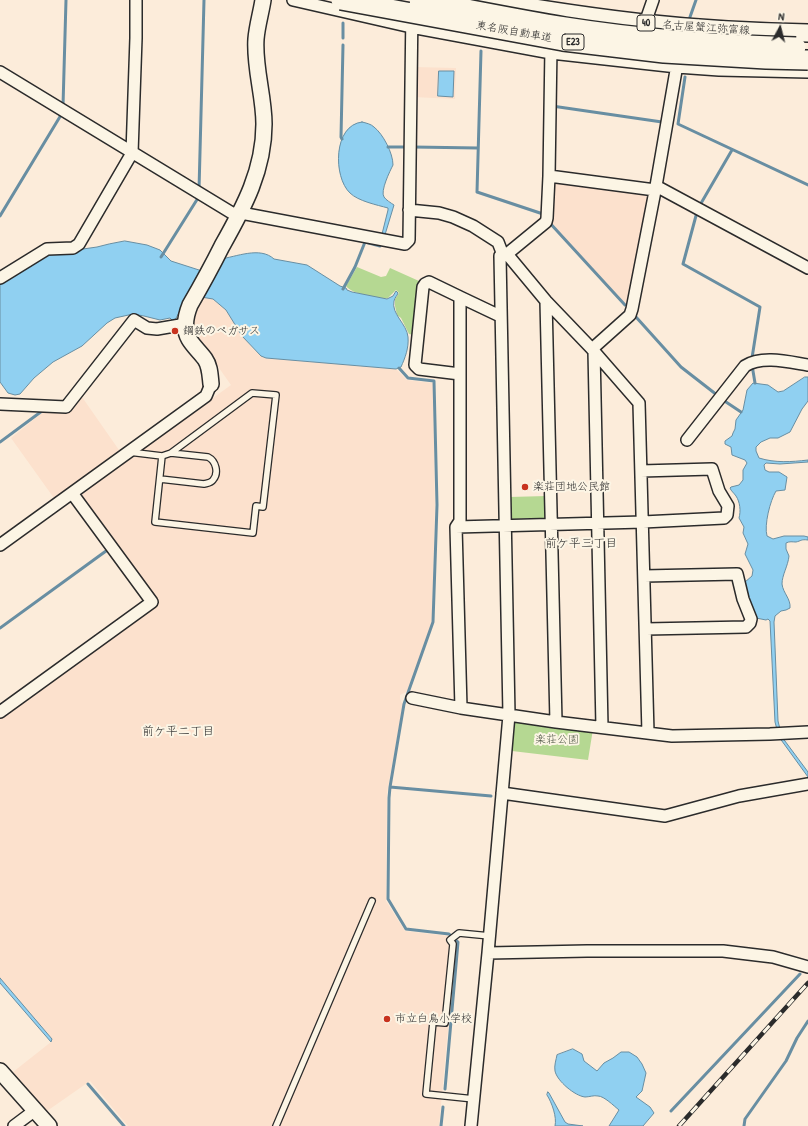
<!DOCTYPE html>
<html>
<head>
<meta charset="utf-8">
<style>
  body { margin:0 }
  #map { position:relative; width:808px; height:1126px; overflow:hidden; background:#fcecda; font-family:"Patrick Hand",sans-serif }
  canvas { display:block }
  .north { position:absolute; left:760px; top:8px; width:40px; height:40px; -webkit-text-stroke:3px #fcf5e5; paint-order:stroke; rotate:7deg; font-size:11px; font-weight:700; line-height:16px; text-align:center; color:#2b2b2b }
  .north::after { content:''; display:block; margin:auto; width:14px; height:18px; background:#2b2b2b; clip-path:polygon(50% 0,100% 100%,50% 72%,0 100%) }
</style>
</head>
<body>
<div id="map">
<canvas width="808" height="1126"></canvas>
<div class="north">N</div>
</div>
<script>
const c = document.querySelector('canvas').getContext('2d');
c.lineJoin = 'round';
function fillPath(path, color) {
  c.fillStyle = color;
  c.fill(path, 'evenodd');
}
function trace(path, color, width, dash) {
  c.strokeStyle = color;
  c.lineWidth = width;
  c.lineCap = dash ? 'butt' : 'round';
  c.setLineDash(dash || []);
  c.stroke(path);
}
function label(font, color, halo, rows, align = 'center') {
  c.font = font + ' "Patrick Hand","Klee One",sans-serif';
  c.lineWidth = 4;
  c.setLineDash([]);
  c.textBaseline = 'middle';
  c.strokeStyle = halo;
  c.fillStyle = color;
  for (const [text, x, y, turn = 0] of rows) {
    c.save();
    c.translate(x, y);
    c.rotate((+turn || 0) * Math.PI / 180);
    c.textAlign = isNaN(turn) ? turn : align;
    if (halo) c.strokeText(text, 0, 0);
    c.fillText(text, 0, 0);
    c.restore();
  }
}
const built = new Path2D(`
  M414,67L456,68L455,99L413,97Z
  M549,179L648,192L627,305L548,220Z
  M201,297L213,299L226,310L252,348L261,356L266,358L396,369L407,380L433,383L435,507L432,618L431,625L408,691L400,695V699L403,705L387,793L386,901L405,931L449,936L456,943L439,1126H128L90,1081L47,1111L13,1072L51,1042L52,1039L0,978V718L158,604L79,499L81,493L231,385L200,341L195,330L193,320L194,305Z
  M82,397L119,450L56,501L11,438L43,412L68,411L73,410Z`);
const green = new Path2D(`
  M357,267L381,277L386,276L390,268L419,281L414,335L409,334L401,318L397,315L395,306V299L399,293L396,290L388,298L383,299C374,297 352,294 346,286Z
  M547,496V515L544,518L512,519L509,517V497Z
  M515,719L593,729L588,760L512,751Z`);
const water = new Path2D(`
  M439,71H454L453,97L438,96Z
  M362,122C366,123 371,124 374,127C383,134 393,153 393,165C390,171 380,191 384,197C386,200 391,203 394,205L384,238H381L388,210V208C377,205 358,201 350,193C333,177 333,125 362,122Z
  M125,241L147,245L160,250L171,261L199,270L211,277L220,259C236,257 260,246 274,259L307,265L340,286L346,288L347,290L352,292L387,299L393,296L396,291L398,293C397,296 395,297 394,301C391,314 407,324 408,337C409,348 405,358 401,367L396,369L266,358L261,356L242,336L226,310L213,299L201,297L191,290L174,322L170,318L160,320L144,316L133,314L115,318L107,323L82,346L53,362L34,378L20,394L15,395L8,393L0,382V283L20,270L28,267L48,254L97,247L109,244Z
  M805,377H808V401L802,409L790,432L778,438H770L761,442L756,447V451L759,458C775,463 791,462 808,460V462L780,464L766,463L764,465L765,470L769,472H779L787,477L785,490L776,491C770,501 764,525 767,536L773,539L784,536H804L808,537V540C801,539 801,541 796,542C792,542 790,541 786,543V549L789,556C788,566 782,575 782,584C783,593 791,599 790,608L786,610L781,611L775,616L774,622L778,721L782,737L808,772V777L779,737L775,722L770,621L768,619L766,620L756,618C751,606 747,595 745,582L752,576L753,570L745,554L748,544L743,533L744,527L739,518C741,511 740,502 736,496C734,493 731,491 730,488L731,487L739,485L743,480V470L747,463L745,460L732,455L731,447L725,444V441L732,436L733,433L735,429L736,420L743,410L747,390L753,383L768,385L778,392L783,391Z
  M0,978L52,1039L51,1042L0,983Z
  M573,1049L582,1054L584,1061L597,1071L604,1063L613,1058L621,1052H629L637,1057L642,1064L646,1073L642,1091L636,1097L650,1107L654,1113L643,1126H609L619,1110C614,1106 604,1096 598,1096C594,1095 589,1097 585,1097C575,1096 557,1081 555,1071C554,1066 556,1060 557,1055Z
  M548,1092L549,1093L565,1122L568,1124L583,1126H555C557,1117 552,1103 547,1095Z`);
const stream = new Path2D(`
  M690,17L696,0
  M343,23V38
  M481,51L477,192L543,214
  M685,77L678,124L808,185
  M63,106L66,0
  M552,106L662,122
  M342,139L341,137L343,45
  M388,147H407
  M413,147L478,148
  M199,190L204,0
  M700,205L732,150
  M697,212L683,264L760,307L752,358
  M0,216L61,115
  M548,221L625,305
  M161,257L198,198
  M343,289L355,267L365,242L380,246L381,243
  M636,317L681,367L717,395
  M752,365L755,383
  M399,368L408,378L434,381L437,505L433,622L404,704L390,787L389,798L388,899L406,929L449,934L458,942L445,1089
  M723,400L741,412
  M0,442L42,411H44
  M0,628L106,551
  M390,787L491,796
  M88,1084L124,1126
  M671,1111L800,974
  M441,1126L443,1107
  M744,1126L745,1119L786,1061L797,1038L808,1021`);
const lane = new Path2D(`
  M129,452L162,456L155,522L253,533L256,506L263,507L276,395L252,393L171,453L162,456
  M160,479L204,484C208,483 211,483 213,480C219,473 216,461 208,457L171,453
  M474,1099L426,1094L433,1022L445,1023L453,944L450,940L459,933L490,936
  M276,1126L372,901`);
const street = new Path2D(`
  M293,0L411,27L551,53L677,67L719,70L808,72
  M645,23L653,0
  M0,72L232,213H241L405,244L409,240L412,8
  M549,176L655,190
  M656,186L808,268
  M409,210L439,213L453,217L473,226L498,242L503,255
  M507,254L546,222L547,218L549,176L551,47
  M0,278L47,249L73,248L79,244L132,153L136,38V0
  M460,297L429,282L425,284L423,287L415,365L419,369L460,374
  M546,301L556,722
  M500,316L460,297V521L456,527L461,708L556,722L672,736L770,734L808,732
  M592,349L630,315L632,309L656,186L678,59
  M594,351L602,727
  M0,404L66,407L134,320L147,328L157,329L186,324
  M687,440L745,366C762,355 789,362 808,365
  M456,527L643,522L724,518L727,515L728,506L719,491L712,469L641,471
  M0,545L206,396L211,384
  M644,576L737,574L743,599L751,619L750,623L746,627L646,629
  M412,698L461,708
  M0,712L152,602L72,493
  M502,793L665,816L739,796L808,784
  M488,953L587,951H723L773,957L808,967
  M14,1126L34,1111
  M471,1126L488,953L509,715L500,256L507,254L546,301L592,349L639,403L648,733`);
const secondary = new Path2D(`
  M211,384C210,375 210,366 205,359C200,352 193,346 189,339C183,329 186,315 190,305C201,286 212,266 222,246C244,207 264,170 264,124C264,96 254,67 256,39C257,26 261,13 263,0
  M0,1071L49,1126`);
const primary = new Path2D(`
  M486,0C538,9 591,17 643,23C698,29 753,32 808,33`);
const rail = new Path2D(`
  M679,1126L808,983`);
const highwayBridge = new Path2D(`
  M341,0L563,41L664,53L766,59L808,60
  M419,0C468,9 516,19 565,27C641,39 719,45 796,47`);
const markers = [
  [175,331,4,"#c8321e"],
  [525,487,4,"#c8321e"],
  [387,1019,4,"#c8321e"]
];
const shields = [
  [646,23,18],
  [573,42,22]
];
const shieldNames = [
  ["40",646,23],
  ["E23",573,42]
];
const streetNames = [
  ["名古屋蟹江弥富線",706,28,4],
  ["東名阪自動車道",514,32,10]
];
const poiNames = [
  ["鋼鉄のペガサス",183,331],
  ["楽荘団地公民館",533,487],
  ["市立白鳥小学校",395,1019]
];
const parkNames = [
  ["楽荘公園",557,740]
];
const neighbourhoodNames = [
  ["前ケ平三丁目",581,544],
  ["前ケ平二丁目",178,732]
];
fillPath(built, '#fce1cd');
fillPath(green, '#b5d892');
fillPath(water, '#90d0f1');
trace(water, '#688ea2', 1);
trace(stream, '#688ea2', 3);
trace(lane, '#2b2b2b', 8);
trace(street, '#2b2b2b', 14);
trace(secondary, '#2b2b2b', 18);
trace(primary, '#2b2b2b', 20);
trace(lane, '#fcf5e5', 5.5);
trace(street, '#fcf5e5', 11);
trace(secondary, '#fcf5e5', 15);
trace(primary, '#fcf5e5', 17);
trace(rail, '#2b2b2b', 4.5);
trace(rail, '#fcf5e5', 3, [9]);
trace(highwayBridge, '#2b2b2b', 22, []);
trace(highwayBridge, '#fcf5e5', 19);
for (const [x, y, r, color] of markers) {
  const dot = new Path2D();
  dot.arc(x, y, r, 0, 2 * Math.PI);
  c.fillStyle = color;
  c.fill(dot);
  trace(dot, '#fcf5e5', 1.5);
}
for (const [x, y, w] of shields) {
  const box = new Path2D();
  box.roundRect(x - w / 2, y - 8, w, 16, 3);
  c.fillStyle = '#fcf5e5';
  c.fill(box);
  trace(box, '#2b2b2b', 1);
}
label('bold 10px', '#2b2b2b', null, shieldNames);
label('11px', '#2b2b2b', '#fcf5e5', streetNames);
label('11px', '#2b2b2b', '#fcf5e5', poiNames, 'left');
label('11px', '#4e5645', '#fcf5e5', parkNames);
label('12px', '#2b2b2b', '#fcf5e5', neighbourhoodNames);
</script>
</body>
</html>
